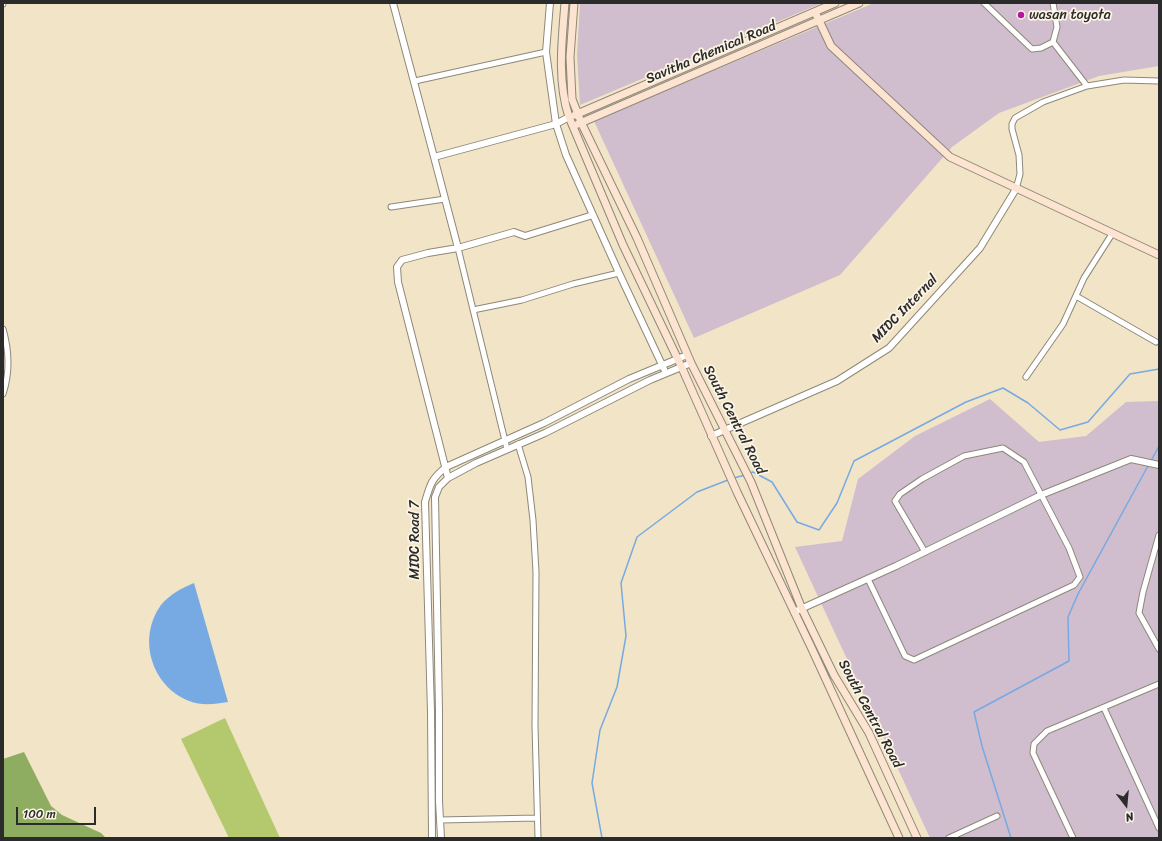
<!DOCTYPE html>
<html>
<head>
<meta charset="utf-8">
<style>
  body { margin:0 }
  #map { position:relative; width:1162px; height:841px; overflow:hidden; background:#f2e4c7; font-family:Sriracha,sans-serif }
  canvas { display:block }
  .frame { position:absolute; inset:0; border:4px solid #2b2b2b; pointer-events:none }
  .north { position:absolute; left:1106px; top:785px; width:40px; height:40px; -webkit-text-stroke:3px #fcf5e5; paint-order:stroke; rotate:164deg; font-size:11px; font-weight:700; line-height:16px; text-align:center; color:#2b2b2b }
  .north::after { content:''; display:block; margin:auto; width:14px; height:18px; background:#2b2b2b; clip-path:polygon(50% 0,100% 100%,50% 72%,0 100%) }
  .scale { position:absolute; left:16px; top:807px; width:80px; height:18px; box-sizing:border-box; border:2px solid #2b2b2b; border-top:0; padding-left:5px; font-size:12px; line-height:14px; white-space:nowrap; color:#2b2b2b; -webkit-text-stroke:3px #fcf5e5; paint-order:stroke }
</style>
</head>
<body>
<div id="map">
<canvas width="1162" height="841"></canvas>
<div class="frame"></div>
<div class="north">N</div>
<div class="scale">100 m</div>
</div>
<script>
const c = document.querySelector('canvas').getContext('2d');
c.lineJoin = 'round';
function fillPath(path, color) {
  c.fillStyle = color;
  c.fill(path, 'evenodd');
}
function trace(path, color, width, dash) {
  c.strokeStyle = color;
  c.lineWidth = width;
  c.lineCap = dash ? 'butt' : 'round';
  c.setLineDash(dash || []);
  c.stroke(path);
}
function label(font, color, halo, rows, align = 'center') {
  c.font = font + ' Sriracha,sans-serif';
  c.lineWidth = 3.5;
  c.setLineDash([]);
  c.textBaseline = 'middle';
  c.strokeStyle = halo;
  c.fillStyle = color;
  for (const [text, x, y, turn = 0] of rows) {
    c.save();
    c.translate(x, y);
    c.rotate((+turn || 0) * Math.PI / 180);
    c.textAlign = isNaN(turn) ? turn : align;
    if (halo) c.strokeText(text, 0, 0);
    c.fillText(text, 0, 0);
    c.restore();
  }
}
const industrial = new Path2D(`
  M580,3H822L580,105L577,55Z
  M874,3H1159V66L1099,76L999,113L952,147L840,275L694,338L594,121Z
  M990,399L1039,442L1086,436L1126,402L1159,401V838H930L795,547L842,541L858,479L915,436Z`);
const green = new Path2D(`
  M225,718L280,838H229L181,739Z`);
const forest = new Path2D(`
  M24,752L51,806L62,815L101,833L106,838H3V759Z`);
const water = new Path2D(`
  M194,583L228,702C215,704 202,706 189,701C151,686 137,638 161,605C170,594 182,588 194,583Z`);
const stream = new Path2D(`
  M1151,461L1159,446
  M749,473L753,472L772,482L797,522L819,530L837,503L854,461L966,402L1003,388L1028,403L1060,430L1088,422L1130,374L1159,369
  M734,478L745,475
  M602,838L592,783L600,730L617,687L626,636L621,583L637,537L697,492L728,480
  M1011,838L982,746L974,712L1069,661L1068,617L1078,594L1149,464`);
const minor = new Path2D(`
  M984,3L1032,49L1041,48L1053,42L1057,27L1053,3
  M3,4V3
  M1053,42L1087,86
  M415,81L546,52
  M1016,189L1020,174L1019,155L1012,129V124L1015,118L1043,102L1087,86L1124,80L1159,81
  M391,207L445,199
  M458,248L507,449
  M1076,296L1156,342
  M473,310L522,300L573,284L619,273
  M3,329C9,350 10,373 3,394
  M1026,377L1063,324L1084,278L1112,234
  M518,444L528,477L533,520L536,572L535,726L538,838
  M1159,535L1143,592L1139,613L1159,649
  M868,579L905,656L914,660L1074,585L1080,577L1069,548L1024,462L1003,448L964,456L922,479L900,494L895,501L925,552
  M1104,708L1159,828
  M440,820L537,818
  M949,838L997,816
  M1073,838L1033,753L1034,744L1047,731L1159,684`);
const tertiary = new Path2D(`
  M393,3L434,157
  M550,3L546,52L556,124L566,155L593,215
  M569,117L556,124L434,157L458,248L514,232L525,236L593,215L619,273L664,369
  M711,436L837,381L889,348L980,248L1016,189
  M448,478L398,282L397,267L402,260L428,253L458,248
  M794,612L896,566L1041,495L1131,459L1159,465
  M432,838L431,712L425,502C430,485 431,479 446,467L544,423L629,379L687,355
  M441,838L439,801V711L435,497L439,487L448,478L476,463L545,433L650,380L691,363`);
const secondary = new Path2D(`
  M565,3C562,40 557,81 569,117L623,245L682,368L737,492L812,649L899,838
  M574,3L570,57L572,99L581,122L637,238L691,363L751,482L802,609L834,675L869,733L917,838
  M815,12L831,46L950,157L1159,255
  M575,115L835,3
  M578,124L859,3`);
const markers = [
  [1021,15,4,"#b5179e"]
];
const poiNames = [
  ["wasan toyota",1029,15]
];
const streetNames = [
  ["Savitha Chemical Road",711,53,-23],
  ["MIDC Internal",905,309,-46],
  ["South Central Road",734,420,63],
  ["MIDC Road 7",415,540,-90],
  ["South Central Road",870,714,62]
];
fillPath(industrial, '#d0bdce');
fillPath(green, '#b4c96d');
fillPath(forest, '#8fad60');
fillPath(water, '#77a9e3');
trace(stream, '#77a9e3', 1.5);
trace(minor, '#8e8879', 7);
trace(tertiary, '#8e8879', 8);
trace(secondary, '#8e8879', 9);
trace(minor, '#fff', 5);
trace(tertiary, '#fff', 6);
trace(secondary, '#fde4d1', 7);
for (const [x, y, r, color] of markers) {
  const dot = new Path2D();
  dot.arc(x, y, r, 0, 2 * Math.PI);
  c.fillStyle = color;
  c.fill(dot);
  trace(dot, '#fcf5e5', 1.5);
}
label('14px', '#2b2b2b', '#fcf5e5', poiNames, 'left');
label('14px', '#2b2b2b', '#fcf5e5', streetNames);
</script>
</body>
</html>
